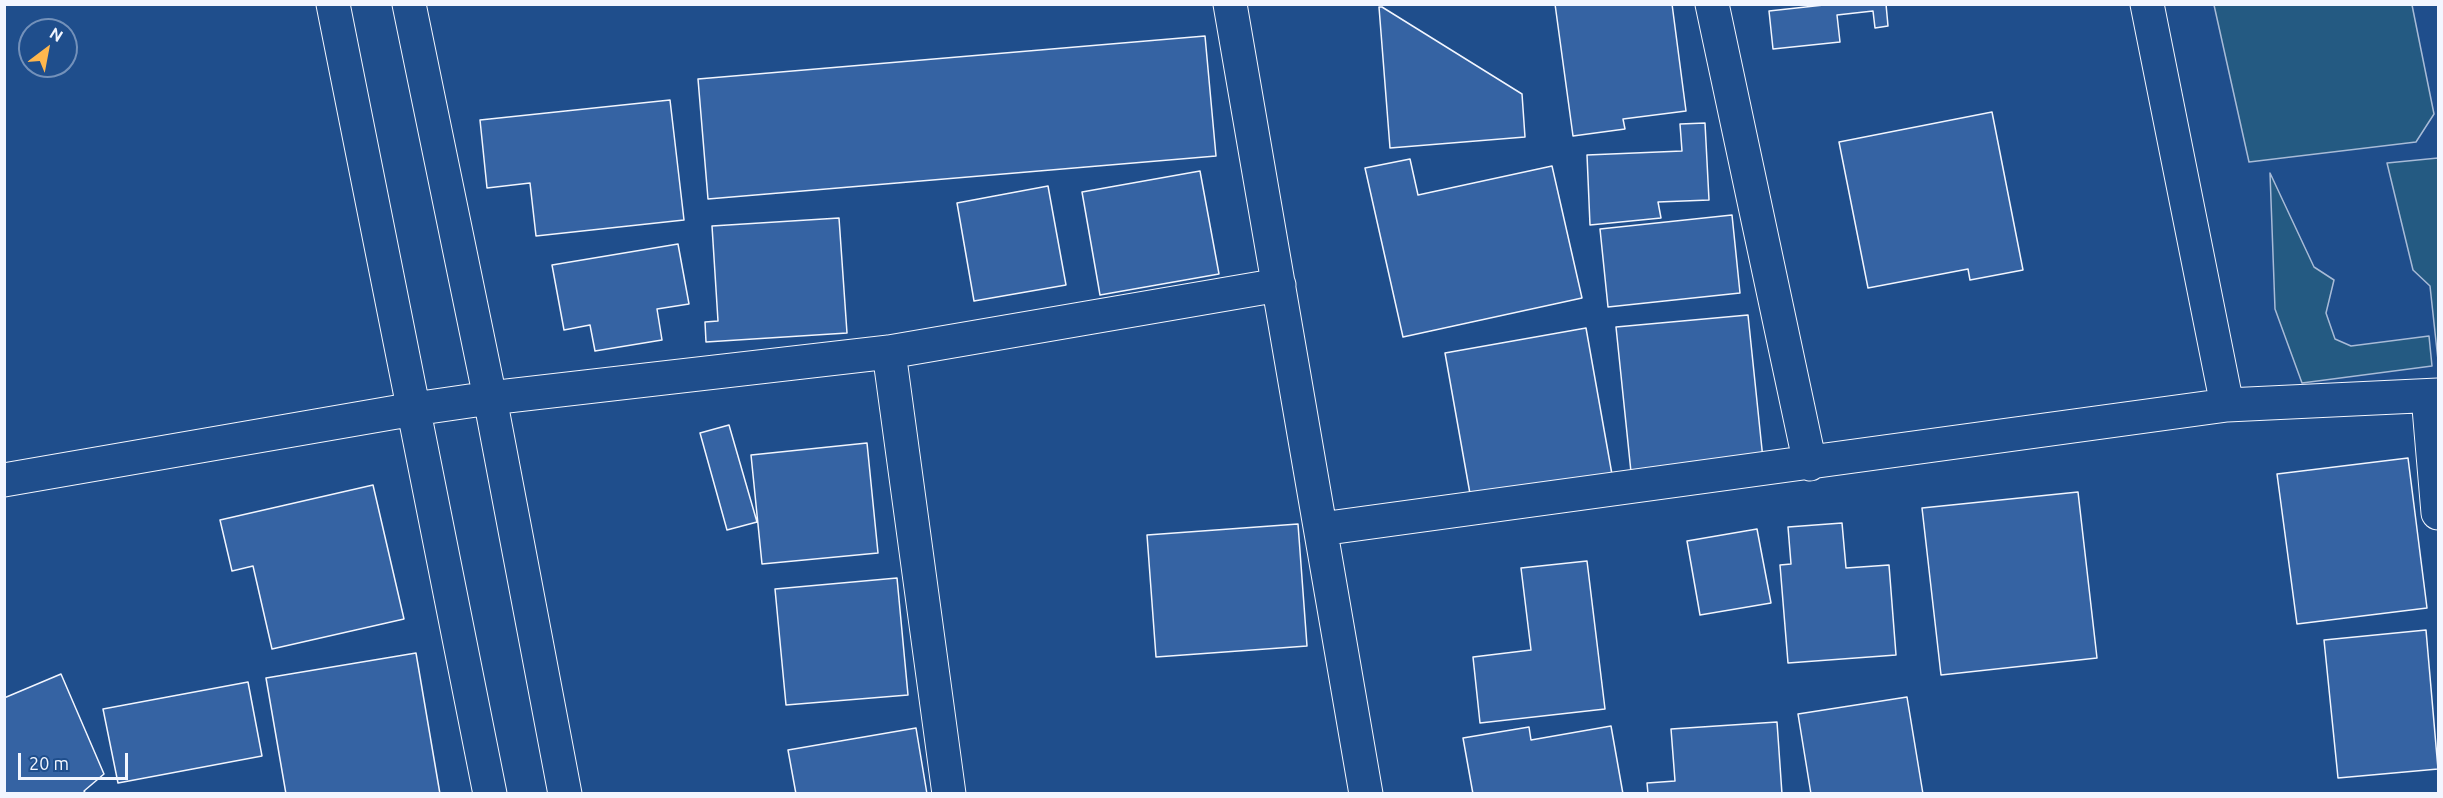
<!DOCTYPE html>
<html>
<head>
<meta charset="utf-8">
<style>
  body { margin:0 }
  #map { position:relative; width:2443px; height:798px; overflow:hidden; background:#1f4e8c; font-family:Ubuntu,sans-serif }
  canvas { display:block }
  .frame { position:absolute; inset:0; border:6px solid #f2f6ff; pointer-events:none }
  .north { position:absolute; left:18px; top:18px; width:60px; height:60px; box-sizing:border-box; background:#1f4e8c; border:2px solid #7391ba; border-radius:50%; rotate:32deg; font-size:16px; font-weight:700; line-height:24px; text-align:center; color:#f2f6ff }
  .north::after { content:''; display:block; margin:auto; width:21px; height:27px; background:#ffb74d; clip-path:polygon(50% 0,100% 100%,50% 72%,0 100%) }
  .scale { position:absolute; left:18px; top:753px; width:110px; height:27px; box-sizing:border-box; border:3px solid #f2f6ff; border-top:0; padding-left:8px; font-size:18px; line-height:21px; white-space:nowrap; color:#f2f6ff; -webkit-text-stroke:4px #1f4e8c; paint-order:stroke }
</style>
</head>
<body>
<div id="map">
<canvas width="2443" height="798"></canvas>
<div class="frame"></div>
<div class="north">N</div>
<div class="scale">20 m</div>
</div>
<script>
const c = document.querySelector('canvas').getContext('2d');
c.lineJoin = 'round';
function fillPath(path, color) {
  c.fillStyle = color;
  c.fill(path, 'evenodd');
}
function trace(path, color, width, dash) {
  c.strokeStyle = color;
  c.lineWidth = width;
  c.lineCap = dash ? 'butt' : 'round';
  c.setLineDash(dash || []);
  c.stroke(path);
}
const green = new Path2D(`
  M2214,5H2412L2434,114L2416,142L2249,162Z
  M2438,158V360L2430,286L2413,270L2387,163Z
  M2270,173L2314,267L2334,280L2326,313L2335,339L2351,346L2429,336L2432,366L2302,383L2275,309Z`);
const building = new Path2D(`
  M1555,4H1672L1686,111L1623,119L1625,129L1573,136Z
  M1833,4H1886L1888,26L1875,28L1873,11L1837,15L1840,42L1773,49L1769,11Z
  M1379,7H1382L1522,94L1525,137L1390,148Z
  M1205,36L1216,156L708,199L698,79Z
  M670,100L684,220L536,236L530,183L487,188L480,120Z
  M1992,112L2023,270L1970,280L1968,269L1868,288L1839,142Z
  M1705,123L1709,200L1658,202L1661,218L1590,225L1587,155L1682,151L1680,124Z
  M1410,159L1418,195L1552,166L1582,298L1403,337L1365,168Z
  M1200,171L1219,274L1100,295L1082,192Z
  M1048,186L1066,285L974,301L957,203Z
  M1732,215L1740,293L1608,307L1600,229Z
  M839,218L847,333L706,342L705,322L718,321L712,226Z
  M678,244L689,304L657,309L662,340L595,351L590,325L564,330L552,265Z
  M1748,315L1763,459L1631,472L1616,327Z
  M1586,328L1613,480L1472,505L1445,353Z
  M729,425L757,522L727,530L700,433Z
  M867,443L878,553L762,564L751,455Z
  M2408,458L2427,608L2297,624L2277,474Z
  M373,485L404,619L272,649L253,566L232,571L220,520Z
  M2078,492L2097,658L1941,675L1922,508Z
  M1842,523L1846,568L1889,565L1896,655L1788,663L1780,565L1791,564L1788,527Z
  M1298,524L1307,646L1156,657L1147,535Z
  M1757,529L1771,603L1700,615L1687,541Z
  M1587,561L1605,709L1480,723L1473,657L1531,650L1521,568Z
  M897,578L908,695L786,705L775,589Z
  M2426,630L2438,769L2338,778L2324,640Z
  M416,653L440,794H286L266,678Z
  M61,674L104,774L84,791L86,794H4V698Z
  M248,682L262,756L118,783L103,709Z
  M1907,697L1923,794H1811L1798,714Z
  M1777,722L1782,794H1648L1647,783L1675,781L1671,729Z
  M1611,726L1623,794H1473L1463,738L1529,727L1531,740Z
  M916,728L927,794H796L788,750Z`);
const minor = new Path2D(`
  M333,4L490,794
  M409,4L490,398L565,794
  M1230,4L1366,794
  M1712,4L1810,464
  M2147,4L2227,405
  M889,352L949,794
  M2428,396L2438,513
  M4,480L414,409L490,398L889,352L1279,285
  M1321,529L2227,405L2438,395`);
fillPath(green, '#245a82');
trace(green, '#a8bbd7', 1.5);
fillPath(building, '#3563a3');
trace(building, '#f2f6ff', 1.5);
trace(minor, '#f2f6ff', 35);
trace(minor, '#1f4e8c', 33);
</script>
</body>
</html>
